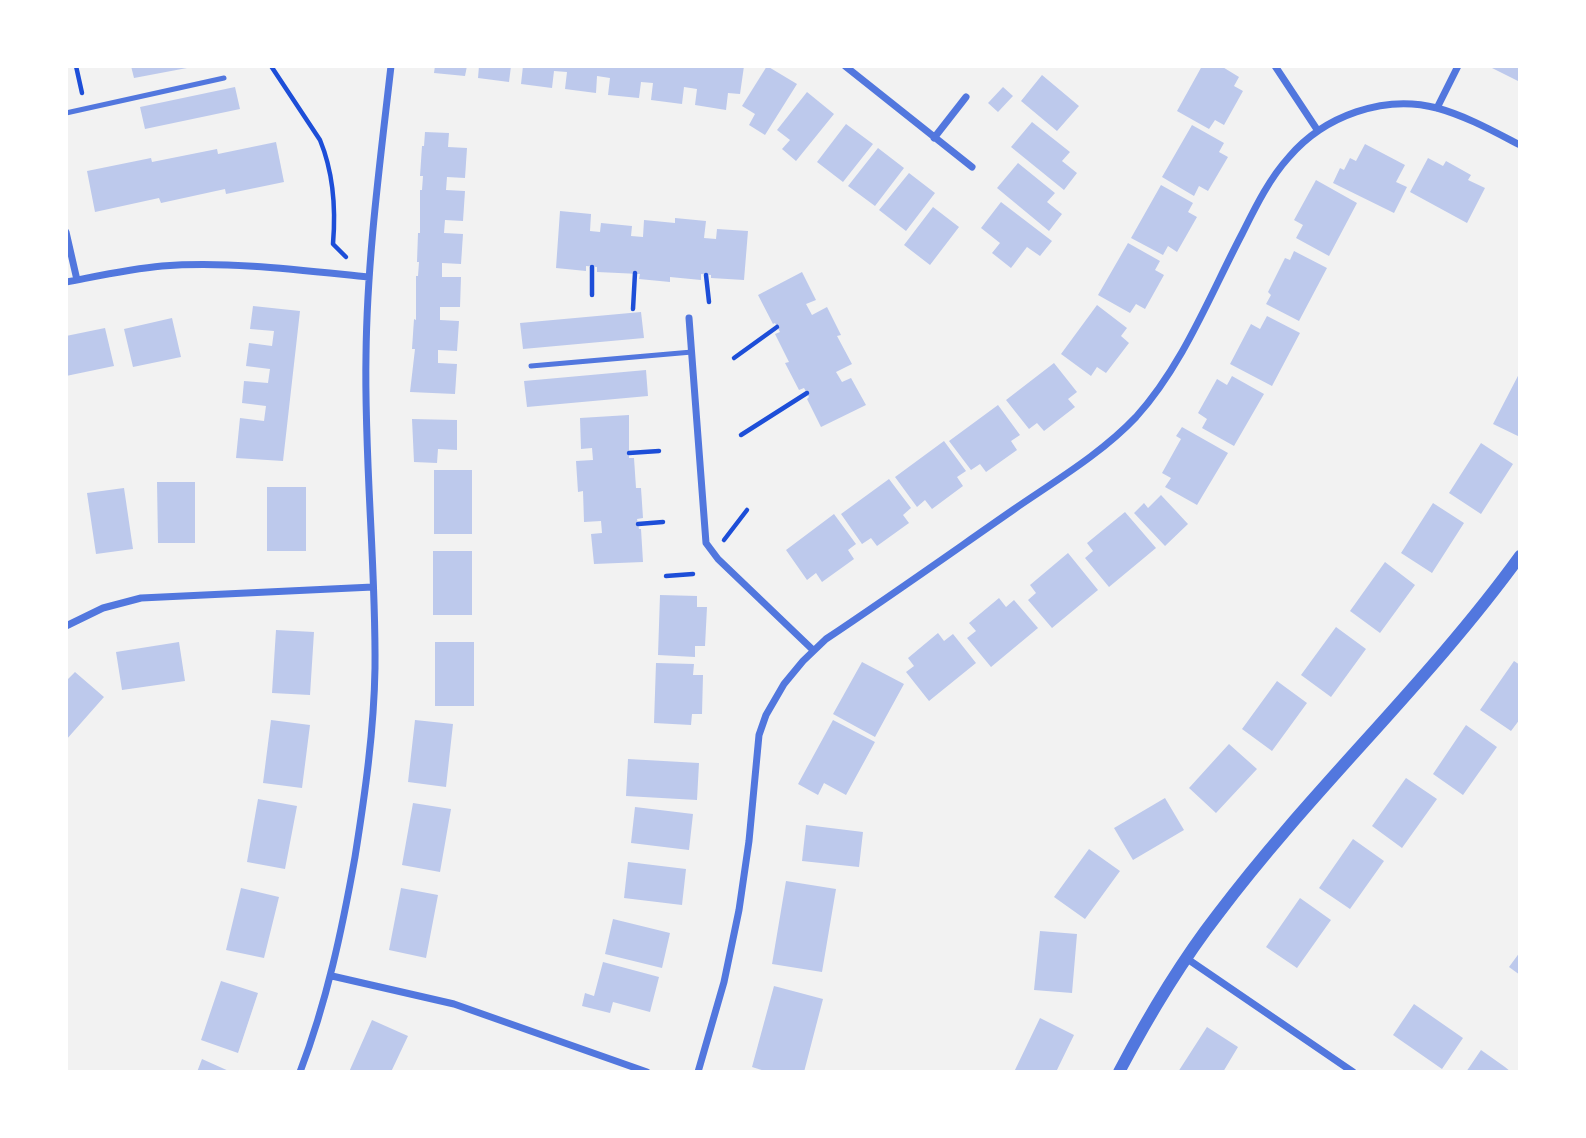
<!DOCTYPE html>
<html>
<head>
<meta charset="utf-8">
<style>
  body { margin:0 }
  #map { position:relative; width:1586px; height:1138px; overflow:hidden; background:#f2f2f2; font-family:Signika,sans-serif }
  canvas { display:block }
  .frame { position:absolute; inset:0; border:68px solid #fff; pointer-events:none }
</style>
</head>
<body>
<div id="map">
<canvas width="1586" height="1138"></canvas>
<div class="frame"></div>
</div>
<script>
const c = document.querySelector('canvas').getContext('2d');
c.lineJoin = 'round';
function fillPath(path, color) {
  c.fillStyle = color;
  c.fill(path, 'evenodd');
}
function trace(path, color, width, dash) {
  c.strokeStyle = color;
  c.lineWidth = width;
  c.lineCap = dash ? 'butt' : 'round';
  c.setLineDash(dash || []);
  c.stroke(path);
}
const building = new Path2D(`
  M131,66H186L187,68L134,78Z
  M435,66H467L465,76L434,73Z
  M479,66H511L509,82L478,78Z
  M523,66H744L740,94L728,93L726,110L695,105L697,89L684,87L682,104L651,100L653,83L641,82L639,98L608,95L610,78L597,76L596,93L565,89L567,72L554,71L552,88L521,84Z
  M767,66L797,84L765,135L749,125L755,114L742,106Z
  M1202,66H1221L1239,77L1234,86L1243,91L1224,125L1215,120L1209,129L1177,111Z
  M1488,66H1520V82Z
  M1042,75L1079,106L1057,131L1021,101Z
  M235,87L240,109L145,129L140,107Z
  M1003,87L1013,96L998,112L988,103Z
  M807,92L834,114L796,161L782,149L790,140L777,130Z
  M1032,122L1070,152L1062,161L1077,173L1064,190L1011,147Z
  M846,124L873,144L843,182L817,162Z
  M1192,125L1224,143L1219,152L1228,157L1208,191L1199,186L1194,196L1162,177Z
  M425,132L449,133L448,147L467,148L465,178L447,177L446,190L465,191L463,221L445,220L444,233L463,234L461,264L442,263V277H461L460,307H440V320L459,321L457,351L438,350V363L457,364L455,394L410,392L415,349H412L414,319L416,320V276H418L419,262H417L418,233H420V190H422L423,176H420L422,146H424Z
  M276,142L284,182L226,194L225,189L161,203L159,198L95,212L87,171L151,158L152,162L217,149L218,154Z
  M1365,144L1405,165L1396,182L1407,187L1394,213L1333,183L1340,168L1344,170L1350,158L1356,161Z
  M878,148L904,168L875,206L848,186Z
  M1428,158L1443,166L1446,161L1471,175L1468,180L1485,188L1467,223L1410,192Z
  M1018,163L1055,193L1047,202L1062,214L1049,231L997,188Z
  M909,173L935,193L906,231L879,210Z
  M1316,180L1357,203L1329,256L1296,238L1303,225L1294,220Z
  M1161,185L1193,203L1188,212L1197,217L1177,252L1168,246L1163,255L1131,238Z
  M1001,202L1052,241L1040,256L1027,247L1011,268L992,253L1000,243L981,228Z
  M933,207L959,227L930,265L904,245Z
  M560,211L591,214L590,231L600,232L601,223L632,226L631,236L643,237L644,220L675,223V218L706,221L704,238L716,239L717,229L748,231L744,280L711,278V275L701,274V280L670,277V282L639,279L640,274L597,272V267L586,266V271L556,268Z
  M1128,243L1160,261L1155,270L1164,275L1145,309L1136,304L1130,313L1098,295Z
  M1294,251L1327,268L1299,321L1266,304L1271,295L1268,292L1285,258L1290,260Z
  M802,272L816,300L806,304L812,315L827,307L841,335L837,336L852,364L836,372L842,382L851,378L866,405L821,427L807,399L809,397L804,388L799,390L785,363L789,362L775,334L780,332L775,323L773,324L758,295Z
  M1097,305L1127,328L1121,336L1129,343L1106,373L1097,367L1091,376L1061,354Z
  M253,306L300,311L283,461L236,458L240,418L264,421L266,406L242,403L244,381L268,383L270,369L246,366L249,343L272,346L274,331L250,329Z
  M641,312L644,338L523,349L520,323Z
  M1267,316L1300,333L1272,386L1230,364L1251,324L1260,329Z
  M172,318L181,357L133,367L124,329Z
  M105,328L114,366L66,376V336Z
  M1054,363L1077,392L1068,399L1075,407L1044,431L1037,423L1029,429L1006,400Z
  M646,370L648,396L527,407L524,381Z
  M1520,372V437L1493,424Z
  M1232,376L1264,394L1234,446L1202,428L1207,419L1198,413L1217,379L1227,385Z
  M998,405L1020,435L1011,441L1017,450L986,472L980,464L971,470L949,441Z
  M629,415V458H634L636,488H641L643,518L637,519L639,529H641L643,562L594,564L591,534L602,533L601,521L584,522L583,491L578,492L576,461L593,460L592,448L581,449L580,418Z
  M412,419L457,420V450L438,449L437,463L414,462Z
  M1182,427L1228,453L1197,505L1165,487L1171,478L1162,473L1181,439L1176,436Z
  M944,441L966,471L957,477L963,486L932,509L925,500L917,507L895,477Z
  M1481,443L1513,464L1481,514L1449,493Z
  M434,470H472V534H434Z
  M889,479L911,508L903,515L909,523L877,546L871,538L862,544L841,514Z
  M157,482H195V543H158Z
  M267,487H306V551H267Z
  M124,488L133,549L96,554L87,493Z
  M1161,495L1188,524L1165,546L1134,513L1144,503L1148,508Z
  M1433,503L1464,523L1432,573L1401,553Z
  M1125,512L1156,548L1109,587L1085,558L1093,551L1087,543Z
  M834,514L856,544L848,550L854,559L822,582L816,573L807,580L786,550Z
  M433,551H472V615H433Z
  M1068,553L1098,590L1052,628L1028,600L1036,593L1030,585Z
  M1385,562L1415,585L1380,633L1350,611Z
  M660,595L697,596V607H707L705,646H695V657L658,655Z
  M999,598L1006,607L1014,600L1038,628L991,667L967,638L976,631L969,623Z
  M1336,627L1366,649L1331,697L1301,675Z
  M276,630L314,632L310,695L272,693Z
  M938,633L944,641L953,634L976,663L929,701L906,672L914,666L908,658Z
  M179,642L185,681L122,690L116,652Z
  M435,642H474V706H435Z
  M1514,661L1520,665V719L1511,731L1480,710Z
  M862,662L904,684L875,737L833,714Z
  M656,663L694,664L693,675H703L702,714H692L691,725L654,723Z
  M75,672L104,697L66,740V681Z
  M1277,681L1307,703L1272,751L1242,729Z
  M271,720L310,725L302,788L263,783Z
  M415,720L453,724L446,787L408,782Z
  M833,720L875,742L846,795L824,783L818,795L798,784Z
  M1466,725L1497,747L1463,795L1433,774Z
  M1229,744L1257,769L1216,813L1189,788Z
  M628,759L699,763L697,800L626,796Z
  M1406,778L1437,799L1402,848L1372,826Z
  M1165,798L1184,830L1133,860L1114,828Z
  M258,799L297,806L285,869L247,862Z
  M413,803L451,809L440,872L402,865Z
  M635,807L693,814L689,850L631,843Z
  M806,825L863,832L859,867L802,861Z
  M1353,839L1384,861L1350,909L1319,888Z
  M1089,849L1120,871L1085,919L1054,897Z
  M628,862L686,869L682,905L624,898Z
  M786,881L836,889L822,972L772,964Z
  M241,888L279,897L264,958L226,950Z
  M401,888L438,895L426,958L389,950Z
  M1300,898L1331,920L1297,968L1266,947Z
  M613,919L670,933L662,968L605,954Z
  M1040,931L1077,934L1072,993L1034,990Z
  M1520,952V975L1509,967Z
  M603,962L659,977L650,1012L613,1002L610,1013L582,1006L585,993L594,996Z
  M221,981L258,993L238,1053L201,1040Z
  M774,986L823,999L804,1072H768L752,1067Z
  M1414,1004L1463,1038L1442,1069L1393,1035Z
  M1040,1018L1074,1035L1056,1072H1014Z
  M372,1020L408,1036L391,1072H349Z
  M1207,1027L1238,1047L1223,1072H1178Z
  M1481,1050L1505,1067L1511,1072H1466Z
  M202,1059L231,1072H197Z`);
const path = new Path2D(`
  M76,66L82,93
  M271,66L320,140C334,174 336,208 333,244L346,257
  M706,275L709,302
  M592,295V267
  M633,309L635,273
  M734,358L777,327
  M741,435L807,393
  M629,453L659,451
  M638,524L663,522
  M724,540L747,510
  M666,576L693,574`);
const service = new Path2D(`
  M66,113L224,78
  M531,366L692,352`);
const minor = new Path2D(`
  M845,66L972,167
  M1275,66L1318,131
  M1437,108L1458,66
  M934,138L966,97
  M66,232L77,280
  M66,282C98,276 130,269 162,266C230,261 300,270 368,277
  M689,318L706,543L718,559L813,650
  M66,626L103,608L141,598L373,587
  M1186,958L1353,1072
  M332,976L454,1004L647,1072
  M300,1072C327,1001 342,930 355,857C365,794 374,731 375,668C376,564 364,460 366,356C367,259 380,163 391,66
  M698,1072L724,982L739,910L749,841L759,735L766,715L784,684L803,661L826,639C889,597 951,553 1013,510C1055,481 1101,454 1136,417C1183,365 1210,295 1242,234C1255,208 1269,179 1289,157C1324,116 1384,94 1437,108C1466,116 1493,131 1520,145`);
const tertiary = new Path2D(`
  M1119,1072C1148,1017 1180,963 1218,914C1312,789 1428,683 1520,556`);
fillPath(building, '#bdc9ec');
trace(path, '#1d4ed8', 4.5);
trace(service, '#5277de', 5);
trace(minor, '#5277de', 7);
trace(tertiary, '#5277de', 12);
</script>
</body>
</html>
